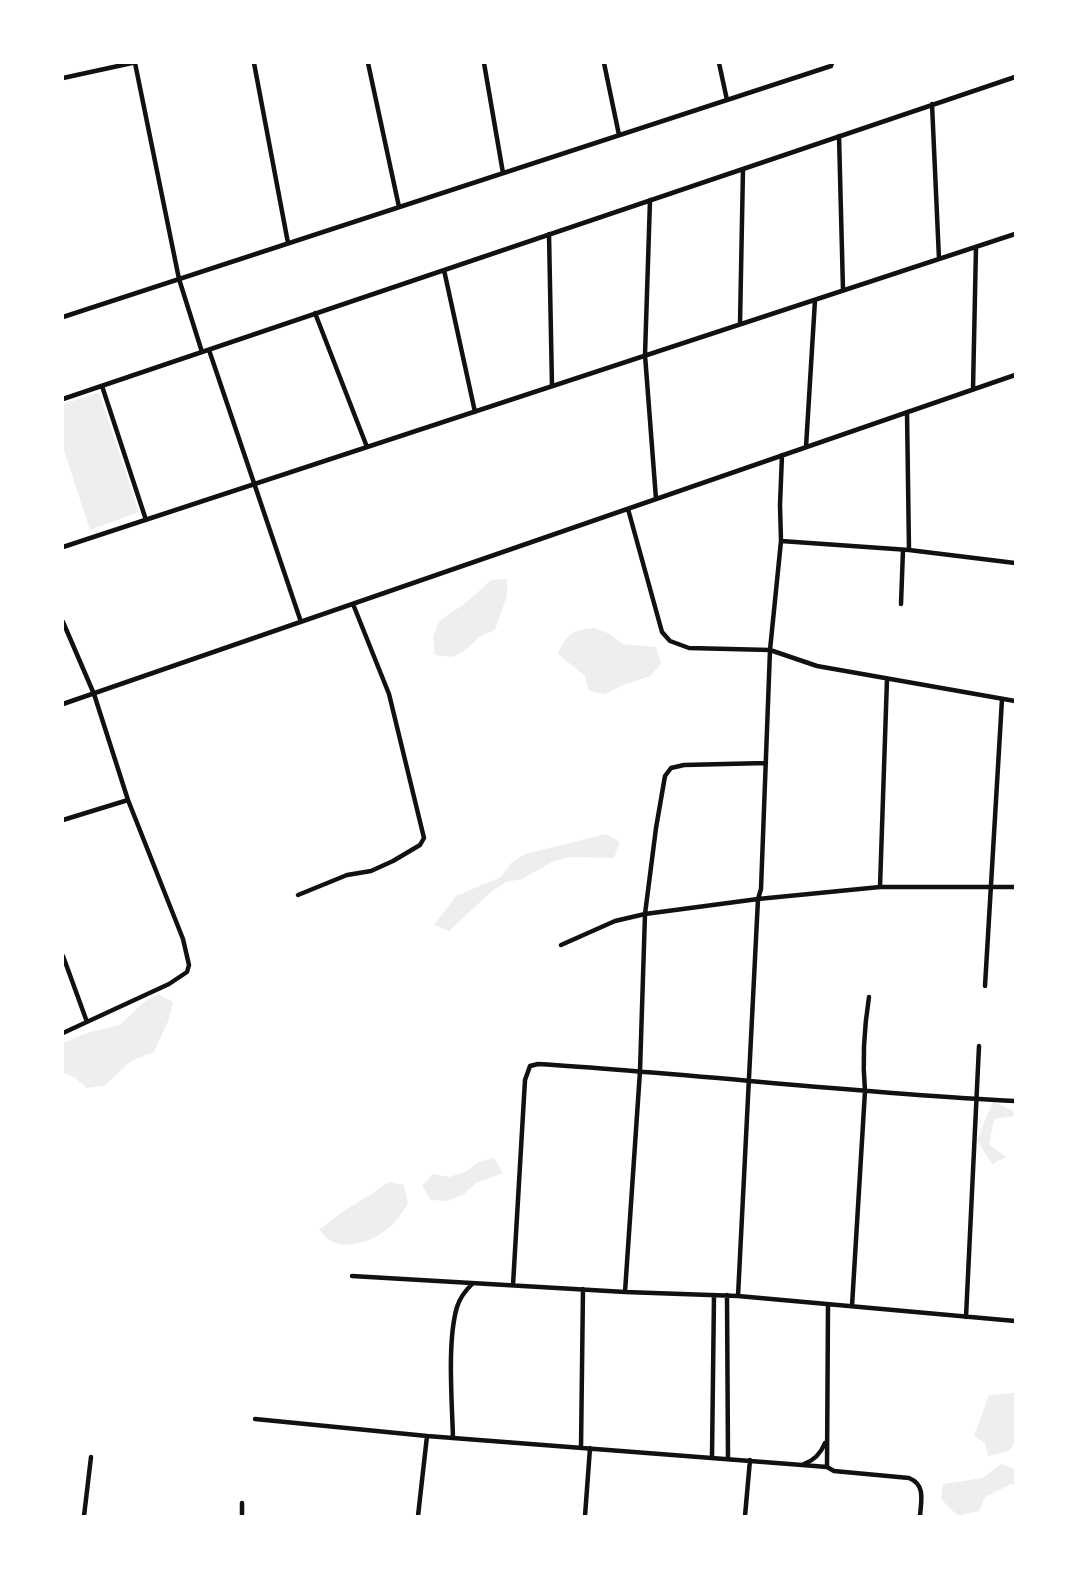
<!DOCTYPE html>
<html>
<head>
<meta charset="utf-8">
<style>
  body { margin:0 }
  #map { position:relative; width:1078px; height:1579px; overflow:hidden; background:#fff; font-family:"Nunito Sans",sans-serif }
  canvas { display:block }
  .frame { position:absolute; inset:0; border:64px solid #fff; pointer-events:none }
</style>
</head>
<body>
<div id="map">
<canvas width="1078" height="1579"></canvas>
<div class="frame"></div>
</div>
<script>
const c = document.querySelector('canvas').getContext('2d');
c.lineJoin = 'round';
function fillPath(path, color) {
  c.fillStyle = color;
  c.fill(path, 'evenodd');
}
function trace(path, color, width, dash) {
  c.strokeStyle = color;
  c.lineWidth = width;
  c.lineCap = dash ? 'butt' : 'round';
  c.setLineDash(dash || []);
  c.stroke(path);
}
const green = new Path2D(`
  M99,393L139,512L90,530L63,447V404Z
  M507,579V596L495,630L479,637L467,649L452,657L435,655L433,637L439,621L467,602L491,580Z
  M594,628L610,634L623,644L656,647L661,664L650,676L621,686L605,694L589,691L585,676L558,654C567,633 572,630 594,628Z
  M606,834L620,842L614,858L570,857L552,862L522,879L506,882L492,891L449,931L434,925L456,896L501,877L511,863L525,854Z
  M158,994L173,1002L169,1019L154,1052L131,1061L104,1086L87,1088L74,1077L63,1073V1043L87,1033L120,1025L144,1002Z
  M993,1101L1015,1112V1116L994,1119L989,1144L1006,1157L992,1164L977,1140Z
  M494,1158L503,1173L476,1183L464,1194L448,1201L431,1200L422,1186L433,1174L449,1177L465,1172L479,1162Z
  M389,1182L404,1185L408,1203C404,1209 400,1217 394,1223C380,1238 353,1250 333,1242C327,1240 323,1233 319,1229C330,1223 337,1215 347,1209C361,1200 375,1192 389,1182Z
  M1015,1393V1442L1009,1451L988,1456L985,1443L974,1436L989,1395Z
  M1001,1464L1015,1469V1485L1011,1484L985,1497L979,1511L958,1516L941,1499L943,1484L983,1478Z`);
const minor = new Path2D(`
  M135,63L179,279L202,352
  M254,63L288,243
  M368,63L399,207
  M484,63L503,173
  M604,63L619,135
  M719,63L727,100
  M63,78L132,63
  M932,104L939,259
  M839,136L843,290
  M650,200L645,355L656,499
  M549,234L552,386
  M444,270L475,412
  M315,313L367,447
  M63,317L831,66L832,63
  M740,324L743,169
  M209,350L301,622
  M102,386L146,520
  M973,389L976,247
  M63,399L1015,77
  M907,412L909,550
  M806,447L815,300
  M628,509L662,632L670,641L689,648L770,650L817,666L1015,701
  M781,541L909,550L1015,563
  M63,547L1015,234
  M901,604L903,550
  M63,622L94,694L128,800L183,939L189,965L187,972L169,984L63,1033
  M63,704L1015,375
  M63,820L128,800
  M880,887L887,679
  M298,895L347,875L371,871L393,861L420,845L424,838L389,694L353,604
  M561,945L615,921L645,914L758,899L880,887H1015
  M63,956L87,1022
  M985,986L1002,699
  M352,1276L625,1292L738,1296L1015,1321
  M513,1285L525,1080L530,1066L538,1064C697,1074 856,1093 1015,1101
  M625,1292L640,1071L645,914L656,828L665,776L671,768L684,765L766,763
  M727,1295L728,1459
  M738,1296L758,899L761,889L770,650L781,541L780,505L782,455
  M852,1306L865,1091C862,1058 864,1029 869,997
  M966,1317L979,1046
  M255,1419L427,1436L802,1465L827,1467L834,1471L909,1478C926,1485 921,1501 920,1516
  M453,1438C452,1401 447,1341 457,1307C460,1297 465,1291 472,1284
  M581,1448L583,1289
  M712,1457L714,1295
  M804,1464C815,1460 821,1453 825,1443
  M827,1467L828,1305
  M84,1516L91,1457
  M242,1516V1503
  M418,1516L427,1436
  M585,1516L590,1448
  M745,1516L750,1460`);
fillPath(green, '#eee');
trace(minor, '#111', 4.5);
</script>
</body>
</html>
